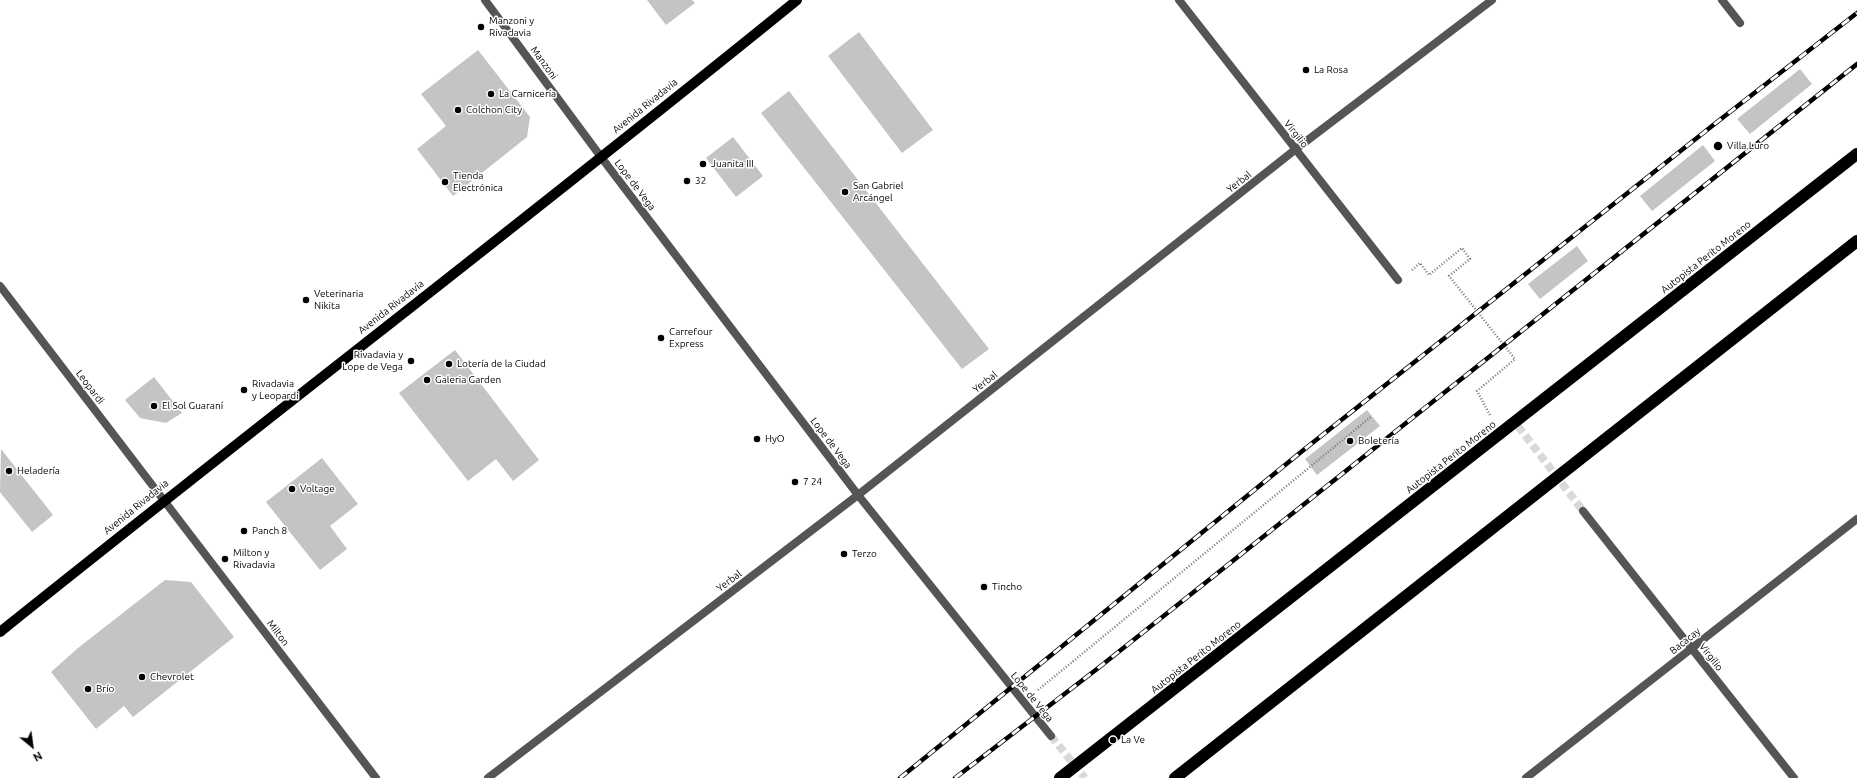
<!DOCTYPE html>
<html>
<head>
<meta charset="utf-8">
<style>
  body { margin:0 }
  #map { position:relative; width:1857px; height:778px; overflow:hidden; background:#fff; font-family:Ubuntu,sans-serif }
  canvas { display:block }
  .north { position:absolute; left:12px; top:726px; width:40px; height:40px; -webkit-text-stroke:3px #fff; paint-order:stroke; rotate:151deg; font-size:11px; font-weight:700; line-height:16px; text-align:center; color:#000 }
  .north::after { content:''; display:block; margin:auto; width:14px; height:18px; background:#000; clip-path:polygon(50% 0,100% 100%,50% 72%,0 100%) }
</style>
</head>
<body>
<div id="map">
<canvas width="1857" height="778"></canvas>
<div class="north">N</div>
</div>
<script>
const c = document.querySelector('canvas').getContext('2d');
c.lineJoin = 'round';
function fillPath(path, color) {
  c.fillStyle = color;
  c.fill(path, 'evenodd');
}
function trace(path, color, width, dash) {
  c.strokeStyle = color;
  c.lineWidth = width;
  c.lineCap = dash ? 'butt' : 'round';
  c.setLineDash(dash || []);
  c.stroke(path);
}
function label(font, color, halo, rows, align = 'center') {
  c.font = font + ' Ubuntu,sans-serif';
  c.lineWidth = 3;
  c.setLineDash([]);
  c.textBaseline = 'middle';
  c.strokeStyle = halo;
  c.fillStyle = color;
  for (const [text, x, y, turn = 0] of rows) {
    c.save();
    c.translate(x, y);
    c.rotate((+turn || 0) * Math.PI / 180);
    c.textAlign = isNaN(turn) ? turn : align;
    if (halo) c.strokeText(text, 0, 0);
    c.fillText(text, 0, 0);
    c.restore();
  }
}
const building = new Path2D(`
  M647,0H692L695,3L666,25Z
  M859,32L933,130L902,153L828,56Z
  M478,50L530,117L527,137L453,196L417,149L446,126L421,94Z
  M1800,69L1812,84L1750,134L1737,119Z
  M789,91L989,349L962,369L761,113Z
  M733,137L763,176L736,197L706,158Z
  M1703,145L1715,161L1652,211L1640,196Z
  M1577,246L1588,261L1540,299L1528,284Z
  M455,350L539,460L513,481L496,459L468,481L399,393Z
  M154,377L182,413L166,423L140,418L125,400Z
  M1367,410L1380,426L1317,475L1305,459Z
  M1,449L53,515L32,532L0,492Z
  M322,458L358,504L330,526L347,549L320,570L266,502Z
  M165,580L191,582L234,637L133,717L124,706L96,729L51,672L78,648Z`);
const minorTunnel = new Path2D(`
  M1518,426L1583,511
  M1051,736L1085,778`);
const path = new Path2D(`
  M1412,270L1420,263L1429,275L1462,248L1470,259L1449,276L1515,359L1477,391L1490,415
  M1038,690L1372,416`);
const minor = new Path2D(`
  M485,0L601,157L858,495L1051,736
  M1179,0L1398,280
  M1722,0L1740,23
  M0,286L376,778
  M1583,511L1794,778
  M488,778L858,495L1296,149L1492,0
  M1526,778L1857,519`);
const primary = new Path2D(`
  M0,632C264,420 534,214 797,0`);
const motorway = new Path2D(`
  M1060,778L1857,154
  M1175,778L1857,241`);
const rail = new Path2D(`
  M900,778L1306,448L1712,126L1857,13
  M955,778L1097,669L1857,64`);
const markers = [
  [481,27,4,"#000"],
  [1306,70,4,"#000"],
  [491,94,4,"#000"],
  [458,110,4,"#000"],
  [1718,146,5,"#000"],
  [703,164,4,"#000"],
  [687,181,4,"#000"],
  [445,182,4,"#000"],
  [845,192,4,"#000"],
  [306,300,4,"#000"],
  [661,338,4,"#000"],
  [411,361,4,"#000"],
  [449,364,4,"#000"],
  [427,380,4,"#000"],
  [244,390,4,"#000"],
  [154,406,4,"#000"],
  [757,439,4,"#000"],
  [1350,441,4,"#000"],
  [9,471,4,"#000"],
  [795,482,4,"#000"],
  [292,489,4,"#000"],
  [244,531,4,"#000"],
  [844,554,4,"#000"],
  [225,559,4,"#000"],
  [984,587,4,"#000"],
  [142,677,4,"#000"],
  [88,689,4,"#000"],
  [1113,740,4,"#000"]
];
const poiNames = [
  ["Manzoni y",489,21],
  ["Rivadavia",489,33],
  ["La Rosa",1314,70],
  ["La Carnicería",499,94],
  ["Colchon City",466,110],
  ["Villa Luro",1727,146],
  ["Juanita III",711,164],
  ["Tienda",453,176],
  ["Electrónica",453,188],
  ["32",695,181],
  ["San Gabriel",853,186],
  ["Arcángel",853,198],
  ["Veterinaria",314,294],
  ["Nikita",314,306],
  ["Carrefour",669,332],
  ["Express",669,344],
  ["Rivadavia y",403,355,"right"],
  ["Lope de Vega",403,367,"right"],
  ["Lotería de la Ciudad",457,364],
  ["Galeria Garden",435,380],
  ["Rivadavia",252,384],
  ["y Leopardi",252,396],
  ["El Sol Guaraní",162,406],
  ["HyO",765,439],
  ["Boletería",1358,441],
  ["Heladería",17,471],
  ["7 24",803,482],
  ["Voltage",300,489],
  ["Panch 8",252,531],
  ["Milton y",233,553],
  ["Rivadavia",233,565],
  ["Terzo",852,554],
  ["Tincho",992,587],
  ["Chevrolet",150,677],
  ["Brío",96,689],
  ["La Ve",1121,740]
];
const streetNames = [
  ["Manzoni",544,63,54],
  ["Avenida Rivadavia",645,106,-39],
  ["Virgilio",1296,134,52],
  ["Yerbal",1239,182,-38],
  ["Lope de Vega",635,185,53],
  ["Autopista Perito Moreno",1706,257,-38],
  ["Avenida Rivadavia",391,307,-38],
  ["Yerbal",985,382,-38],
  ["Leopardi",90,387,53],
  ["Lope de Vega",831,443,53],
  ["Autopista Perito Moreno",1451,457,-38],
  ["Avenida Rivadavia",136,507,-39],
  ["Yerbal",729,581,-37],
  ["Milton",278,633,53],
  ["Bacacay",1685,641,-38],
  ["Autopista Perito Moreno",1196,657,-38],
  ["Virgilio",1711,657,53],
  ["Lope de Vega",1032,697,51]
];
fillPath(building, '#c4c4c4');
trace(minorTunnel, '#d9d9d9', 8, [8, 4]);
trace(path, '#777', 2.5, [1, 2]);
trace(minor, '#555', 8);
trace(primary, '#000', 10);
trace(motorway, '#000', 12);
trace(rail, '#000', 4.5);
trace(rail, '#fff', 3, [9]);
for (const [x, y, r, color] of markers) {
  const dot = new Path2D();
  dot.arc(x, y, r, 0, 2 * Math.PI);
  c.fillStyle = color;
  c.fill(dot);
  trace(dot, '#fff', 1.5);
}
label('10px', '#000', '#fff', poiNames, 'left');
label('10px', '#000', '#fff', streetNames);
</script>
</body>
</html>
